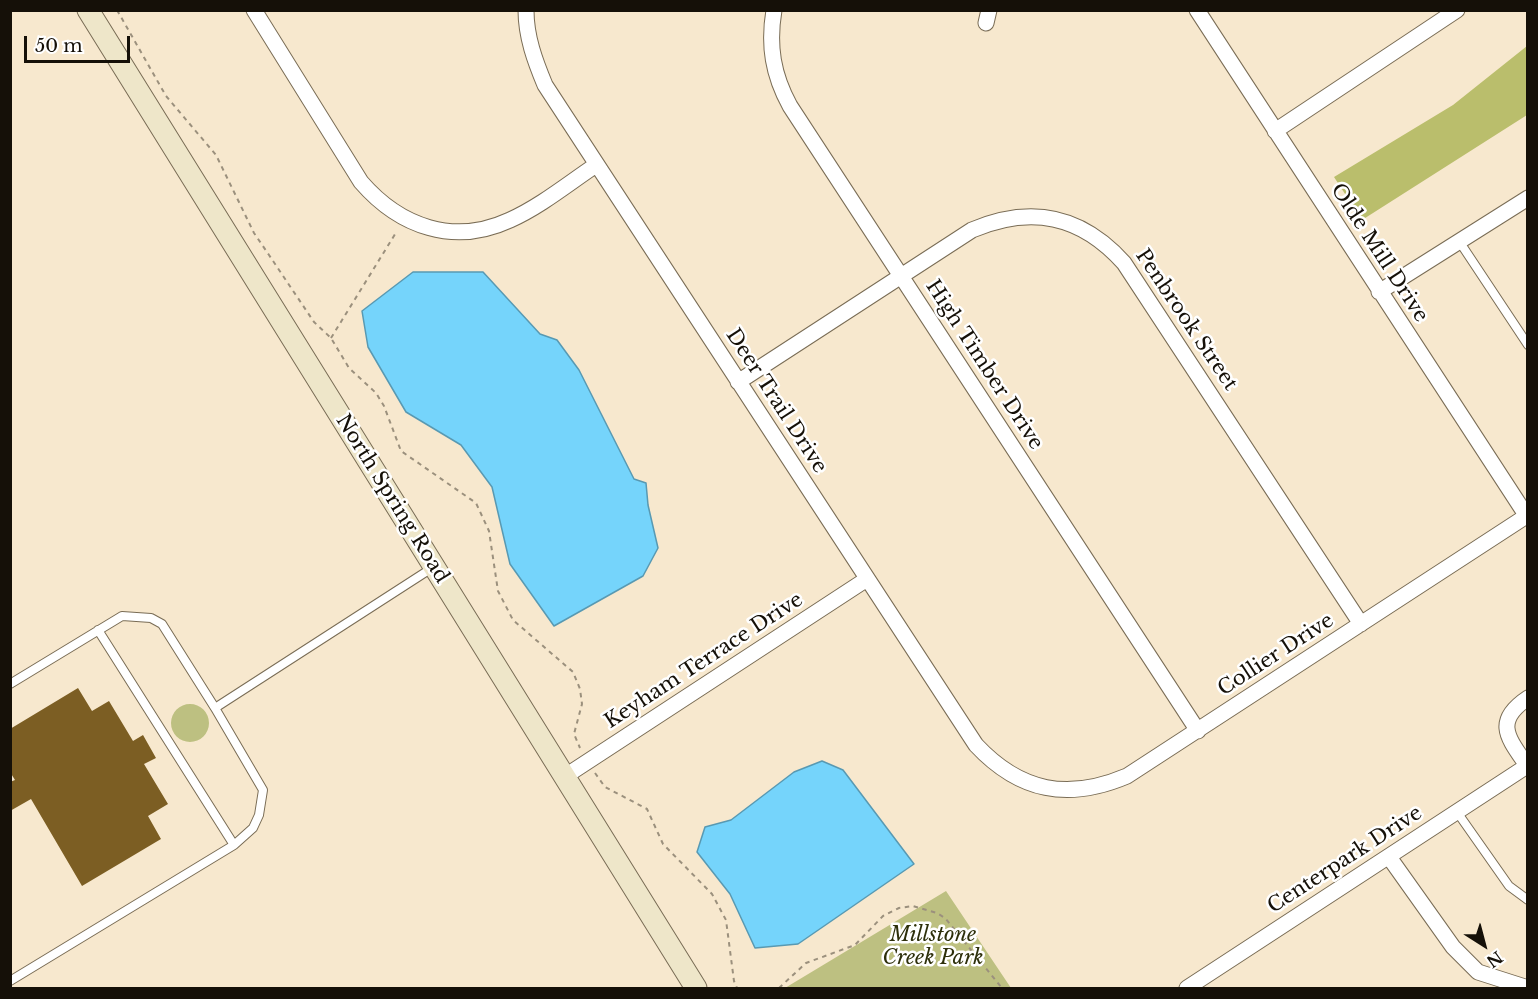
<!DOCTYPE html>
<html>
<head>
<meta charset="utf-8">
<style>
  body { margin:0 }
  #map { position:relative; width:1538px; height:999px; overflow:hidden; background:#f7e8ce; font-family:"Libre Baskerville",serif }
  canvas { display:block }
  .frame { position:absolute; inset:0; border:12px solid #151008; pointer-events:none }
  .north { position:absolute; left:1454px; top:915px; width:60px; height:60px; -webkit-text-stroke:4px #fff; paint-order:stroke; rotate:144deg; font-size:16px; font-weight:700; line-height:24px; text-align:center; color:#151008 }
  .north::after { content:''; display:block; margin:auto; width:21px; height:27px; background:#151008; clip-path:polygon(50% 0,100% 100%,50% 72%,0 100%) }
  .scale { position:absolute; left:24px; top:36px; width:106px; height:27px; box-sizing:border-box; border:3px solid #151008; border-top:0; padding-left:8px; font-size:18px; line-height:21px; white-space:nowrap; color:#151008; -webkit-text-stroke:4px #fff; paint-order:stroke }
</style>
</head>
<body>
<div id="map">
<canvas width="1538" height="999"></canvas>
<div class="frame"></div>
<div class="north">N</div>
<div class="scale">50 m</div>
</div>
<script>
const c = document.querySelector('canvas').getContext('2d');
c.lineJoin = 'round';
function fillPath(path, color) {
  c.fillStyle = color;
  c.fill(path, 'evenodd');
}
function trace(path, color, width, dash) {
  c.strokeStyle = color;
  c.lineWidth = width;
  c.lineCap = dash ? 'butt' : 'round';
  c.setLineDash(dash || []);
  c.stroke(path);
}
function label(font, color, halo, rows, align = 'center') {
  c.font = font + ' "Libre Baskerville",serif';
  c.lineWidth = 5;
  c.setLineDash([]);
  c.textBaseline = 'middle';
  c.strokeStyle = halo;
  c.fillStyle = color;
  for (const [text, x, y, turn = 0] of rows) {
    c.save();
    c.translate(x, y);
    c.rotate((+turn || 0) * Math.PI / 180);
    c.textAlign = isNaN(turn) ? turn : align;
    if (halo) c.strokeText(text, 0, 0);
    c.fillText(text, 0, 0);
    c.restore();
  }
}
const green = new Path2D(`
  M171 723a19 19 0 1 1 38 0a19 19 0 1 1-38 0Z
  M946,891L1011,988H785Z`);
const forest = new Path2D(`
  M1527,46V115L1362,220L1334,177L1453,105Z`);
const water = new Path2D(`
  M413,272H483L540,334L557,340L579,370L634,479L646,483L648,505L658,548L643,576L554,626L510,564L492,487L461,445L406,412L368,347L362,311Z
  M822,761L843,770L914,864L798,944L755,948L730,894L697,852L705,827L731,820L794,772Z`);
const building = new Path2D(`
  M78,688L92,711L109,701L133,741L143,735L156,758L144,764L168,804L148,816L161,839L82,886L31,799L10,811V782L15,780L10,772V729Z`);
const path = new Path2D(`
  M117,10L166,96L216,155L254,233L269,255L314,322L331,338L349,368L376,393L384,406L401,451L476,503L489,531L498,591L513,620L573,672L580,689L582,704L574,734L580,748
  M331,338L397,231
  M595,773L605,787L647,809L663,844L712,894L726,920L734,981L737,988
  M779,988L806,963L855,945L883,916L899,908L913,906L937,913L945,918L1002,988`);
const service = new Path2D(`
  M1459,241L1528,345
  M98,630L234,845
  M10,684L122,616L151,618L162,624L215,708L263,790L259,815L253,828L234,845L10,981
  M215,708L432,568
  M1457,812L1509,886L1528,900`);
const minor = new Path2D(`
  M254,10L361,182C400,227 454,246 510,220C541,206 569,183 596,165
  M526,10C526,37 535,61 545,85L976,745C1020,792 1068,801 1127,776L1528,515
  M774,10C768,46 773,75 790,106L1198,731
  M1197,10L1528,518
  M986,23L989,10
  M1275,131L1457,10
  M1379,292L1528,198
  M738,382L972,230C1031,205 1081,215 1124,263L1361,624
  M1528,698C1492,722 1509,739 1528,767
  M564,777L867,579
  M1389,857L1453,947L1478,972L1528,988
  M1187,988L1527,766`);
const secondary = new Path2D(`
  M88,10L696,988`);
const streetNames = [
  ["Olde Mill Drive",1379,253,57],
  ["Penbrook Street",1186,320,56],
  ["High Timber Drive",984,365,57],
  ["Deer Trail Drive",776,401,57],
  ["North Spring Road",392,499,58],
  ["Collier Drive",1276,655,-33],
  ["Keyham Terrace Drive",704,661,-33],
  ["Centerpark Drive",1345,860,-33]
];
const parkNames = [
  ["Millstone",933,935],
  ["Creek Park",933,958]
];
fillPath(green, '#bdc081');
fillPath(forest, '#babe6c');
fillPath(water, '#75d4fb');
trace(water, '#5899b2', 1.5);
fillPath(building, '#7c5e23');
trace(service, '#796c55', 10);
trace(minor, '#796c55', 17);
trace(secondary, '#796c55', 23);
trace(path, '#9b907d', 2, [4.5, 4.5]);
trace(service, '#fff', 8);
trace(minor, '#fff', 15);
trace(secondary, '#eee6c9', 21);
label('20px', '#151008', '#fff', streetNames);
label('italic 20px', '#2d2f0a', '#fff', parkNames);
</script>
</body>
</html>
